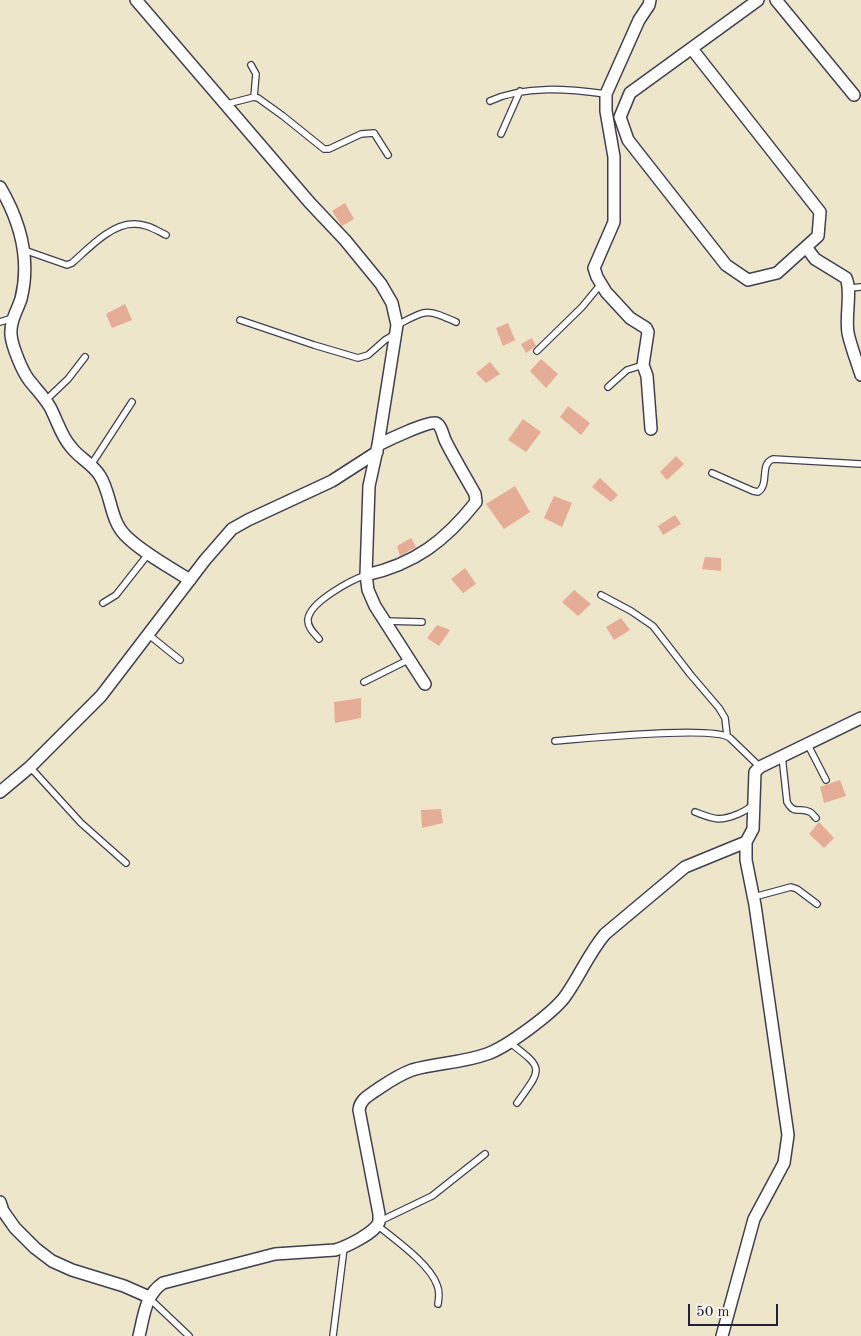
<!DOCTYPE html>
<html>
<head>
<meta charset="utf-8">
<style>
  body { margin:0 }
  #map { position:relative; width:861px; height:1336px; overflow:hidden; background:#ede6ca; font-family:"Old Standard TT",serif }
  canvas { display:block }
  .scale { position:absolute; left:688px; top:1304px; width:90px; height:22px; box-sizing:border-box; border:2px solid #22223b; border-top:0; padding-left:6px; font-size:15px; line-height:18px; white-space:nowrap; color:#22223b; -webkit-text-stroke:4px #f7f3e8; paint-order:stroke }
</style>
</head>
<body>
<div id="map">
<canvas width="861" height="1336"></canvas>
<div class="scale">50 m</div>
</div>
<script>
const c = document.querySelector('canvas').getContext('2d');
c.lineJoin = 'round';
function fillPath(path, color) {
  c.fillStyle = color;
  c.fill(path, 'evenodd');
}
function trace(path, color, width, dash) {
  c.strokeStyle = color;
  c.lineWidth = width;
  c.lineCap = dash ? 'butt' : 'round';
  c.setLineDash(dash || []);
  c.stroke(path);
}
const building = new Path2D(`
  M345,203L354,219L342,226L332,211Z
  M125,304L132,320L112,328L106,314Z
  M508,323L515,340L503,346L496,328Z
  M532,338L536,346L526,353L521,344Z
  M541,359L558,374L546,388L530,371Z
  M490,362L500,374L486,383L476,373Z
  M568,406L590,423L581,435L560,417Z
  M523,419L541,432L526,452L508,440Z
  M676,456L684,464L667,480L660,472Z
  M600,478L618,495L611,502L592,487Z
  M515,486L530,512L504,529L486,504Z
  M554,496L572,503L562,527L544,518Z
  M675,515L681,524L663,535L658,526Z
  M411,538L416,547L400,556L397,546Z
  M705,557L721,558V571L702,569Z
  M465,568L476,584L463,593L451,579Z
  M574,590L591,604L578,616L562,602Z
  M621,618L630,630L614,640L606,627Z
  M437,625L450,630L439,646L427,638Z
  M361,698V718L335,723L334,702Z
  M840,780L846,796L824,803L820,787Z
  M441,809L443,823L422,828L421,810Z
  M819,822L834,838L824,848L809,834Z`);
const lane = new Path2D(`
  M251,65L256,74L254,97
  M490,101C525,85 568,89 606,94
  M227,104L254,97L258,98L283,116L324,149H329L361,134L374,133L388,155
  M501,134L520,91
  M24,250L67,265L72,263C88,249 111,224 133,224C145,223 156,230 166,235
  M849,288L861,287
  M240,320L314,345L358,358L368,355L385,340L395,334
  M0,322L13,318
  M397,325C427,310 425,308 456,322
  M537,351L582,307L601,284
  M608,387L627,370L643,365
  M46,400L68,379L85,357
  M91,465L132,402
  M712,473L753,491L758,492C770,484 759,464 773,459L861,464
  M601,595L631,611L653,626L690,674L719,708L725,718L727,735
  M103,603L116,595L149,553
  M385,621L422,622
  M149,635L180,660
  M319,639C314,633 307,627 308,619C310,602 351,580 366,575
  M364,682L410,659
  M555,741C582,739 714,725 730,738L760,767
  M808,745L826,780
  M782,756L787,802C795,816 799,806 810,812C812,813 814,816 816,818
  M30,767L81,823L126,863
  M695,812C714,819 719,822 738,814C744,811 748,810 752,805
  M754,897L791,887L797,889L817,904
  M509,1042C544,1069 543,1067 517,1103
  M380,1221L432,1196L485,1154
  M377,1225C394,1239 430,1264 437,1285C440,1291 439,1298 438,1304
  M149,1298L189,1336
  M333,1336L344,1248`);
const street = new Path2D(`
  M136,0L310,203L345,240L381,284L392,303L397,325L378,445L369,486L366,575L368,590L375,606L425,684
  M650,0L649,5L639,20L606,94V111L614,157V222L594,268L597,277L606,292L630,318L646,328L648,332L643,365L647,376L651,429
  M776,0L854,95
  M692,49L820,212L818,236L777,273L748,280L726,265L628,140L620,117L630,93L758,0
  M0,187C20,221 31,259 21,299C17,311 10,321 11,335C12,346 22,371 29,380C36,389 44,397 50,407C57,420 61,436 71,447C79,458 93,464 100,476C111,493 110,520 125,535C140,551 171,568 190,580
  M806,247L815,259L846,278C852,291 845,317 848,333C851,347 857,362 861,375
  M366,575C415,564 445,541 476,502L475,494C465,476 454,458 445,440C443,435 441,425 436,423C430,420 386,441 378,445
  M0,792L30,767L101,696L205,560L232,529L248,520L332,481L377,452
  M0,1202L3,1211L15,1228L35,1248L52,1261L72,1270L124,1286L149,1297
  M139,1336C144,1316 145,1295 163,1283L275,1254L335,1250C346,1247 375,1233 379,1222C379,1221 379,1214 379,1214L359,1110C360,1100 368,1096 375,1091C387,1083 398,1075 412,1070C436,1063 462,1063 487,1054C507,1047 550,1015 564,998C579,978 588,954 605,934L685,867L746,842
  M722,1336L754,1219L784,1163L788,1135L755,905L746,860V842L753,829L755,772L760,767L861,718`);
fillPath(building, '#e5ac96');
trace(lane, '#403f50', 8);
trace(street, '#403f50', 14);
trace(lane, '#fff', 5.5);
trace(street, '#fff', 11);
</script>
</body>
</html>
